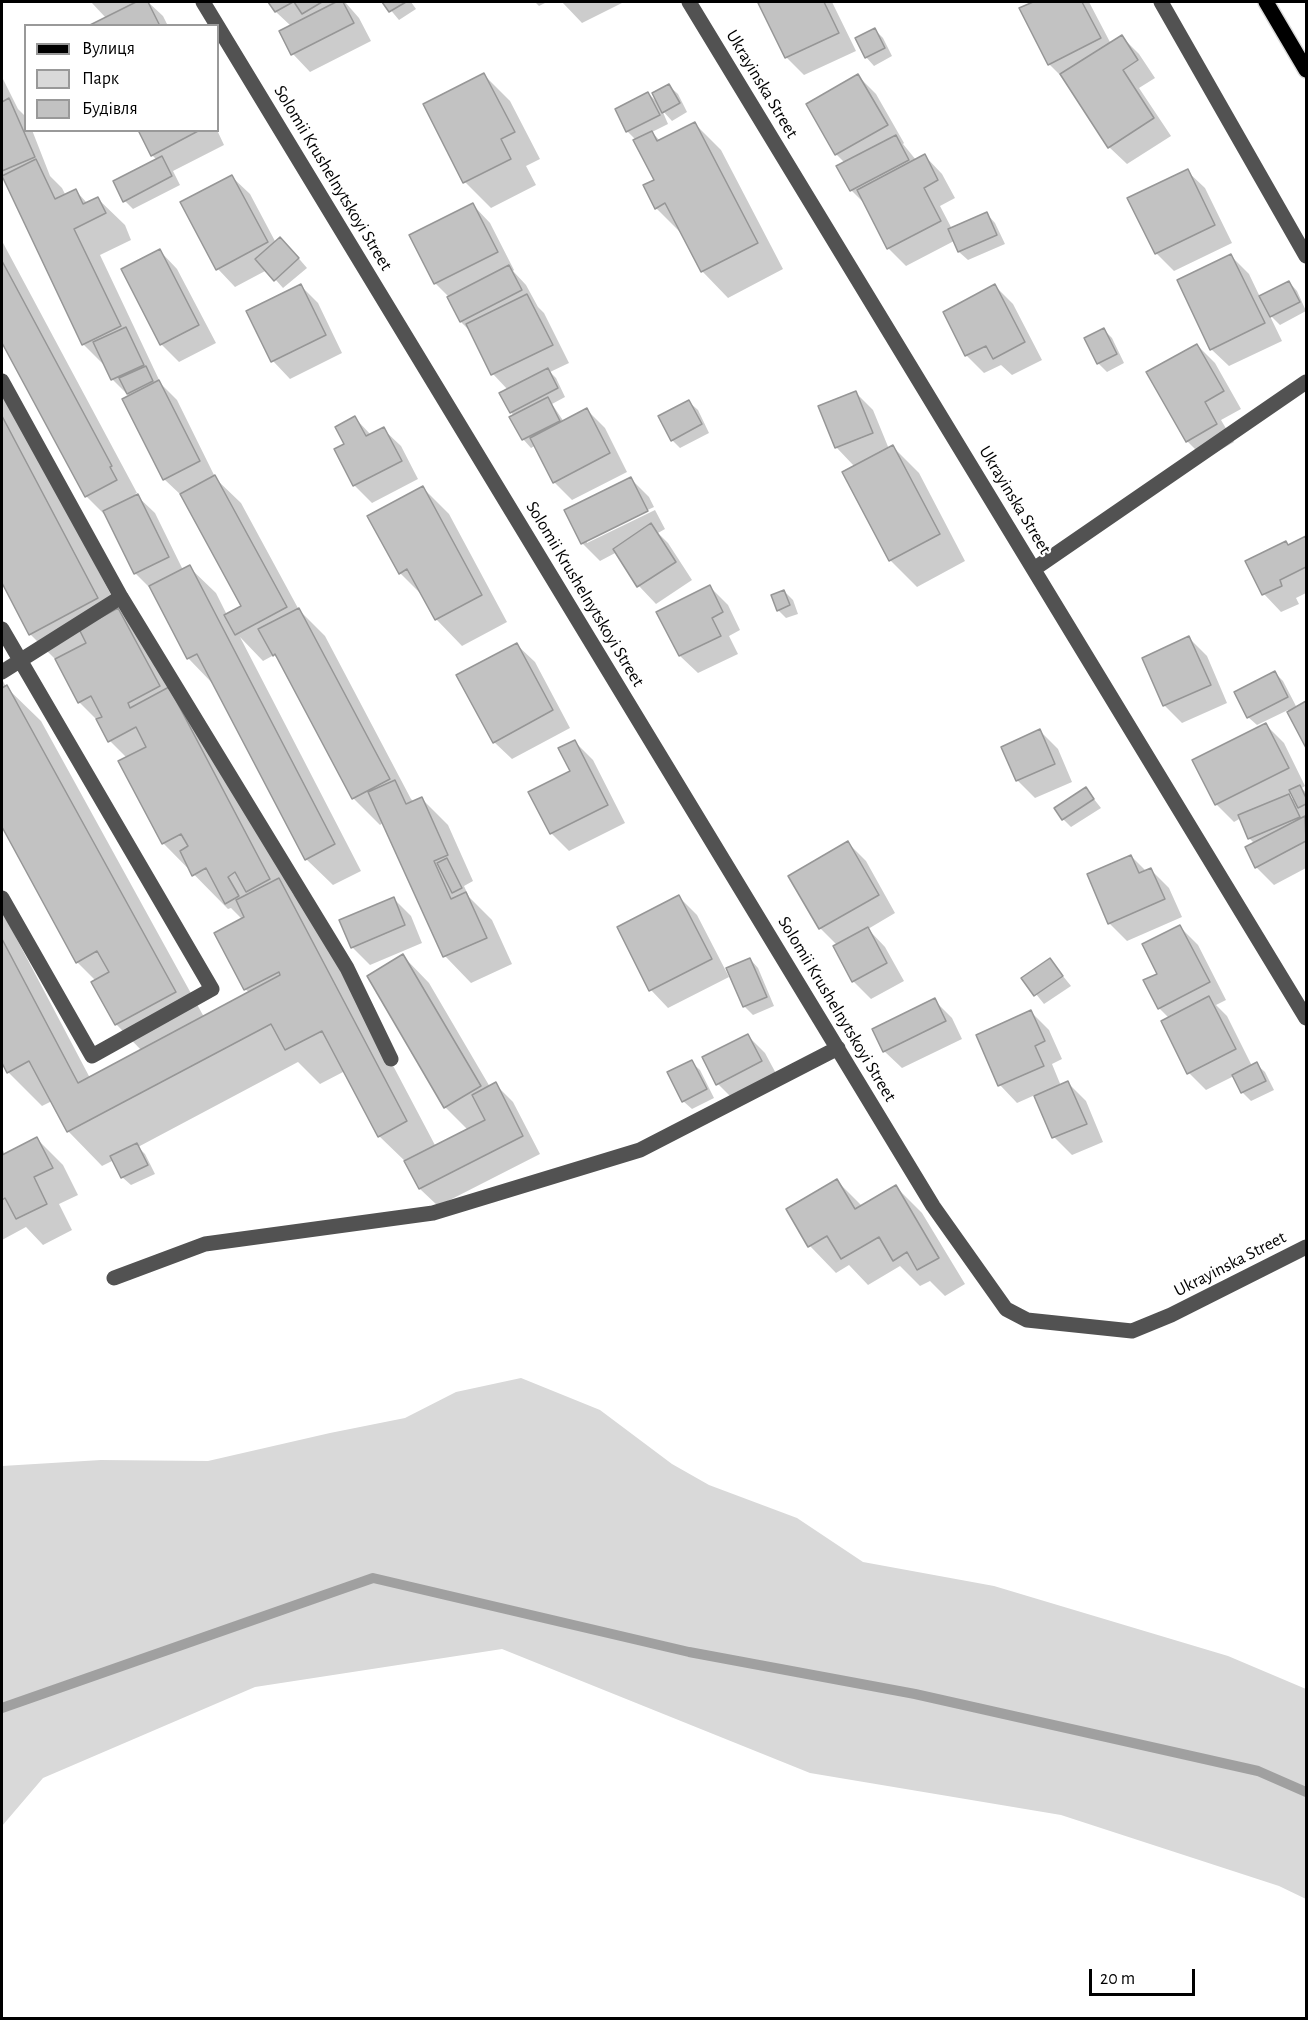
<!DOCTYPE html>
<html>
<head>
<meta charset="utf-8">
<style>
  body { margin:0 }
  #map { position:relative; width:1308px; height:2020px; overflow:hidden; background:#fff; font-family:"Alegreya Sans",sans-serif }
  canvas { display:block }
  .frame { position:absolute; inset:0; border:3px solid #000; pointer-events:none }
  .legend { position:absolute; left:24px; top:24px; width:195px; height:108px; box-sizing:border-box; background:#fff; border:2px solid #999; margin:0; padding:8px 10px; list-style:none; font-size:18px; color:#000 }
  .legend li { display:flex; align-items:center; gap:12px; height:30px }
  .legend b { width:30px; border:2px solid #999 }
  .scale { position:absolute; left:1089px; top:1969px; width:106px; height:27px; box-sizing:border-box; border:3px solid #000; border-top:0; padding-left:8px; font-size:18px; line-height:21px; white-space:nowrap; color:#000; -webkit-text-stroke:4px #fff; paint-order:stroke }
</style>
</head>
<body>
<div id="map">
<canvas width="1308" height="2020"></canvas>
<div class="frame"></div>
<ul class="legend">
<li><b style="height:8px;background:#000"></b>Вулиця</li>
<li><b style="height:16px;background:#d9d9d9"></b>Парк</li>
<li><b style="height:16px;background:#c2c2c2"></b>Будівля</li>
</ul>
<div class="scale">20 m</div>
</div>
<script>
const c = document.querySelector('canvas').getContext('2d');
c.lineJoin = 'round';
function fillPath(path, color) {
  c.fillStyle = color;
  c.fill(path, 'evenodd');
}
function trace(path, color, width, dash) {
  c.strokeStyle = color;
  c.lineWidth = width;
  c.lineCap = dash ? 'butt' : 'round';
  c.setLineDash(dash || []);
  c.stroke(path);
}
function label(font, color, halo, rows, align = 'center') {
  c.font = font + ' "Alegreya Sans",sans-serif';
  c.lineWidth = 4.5;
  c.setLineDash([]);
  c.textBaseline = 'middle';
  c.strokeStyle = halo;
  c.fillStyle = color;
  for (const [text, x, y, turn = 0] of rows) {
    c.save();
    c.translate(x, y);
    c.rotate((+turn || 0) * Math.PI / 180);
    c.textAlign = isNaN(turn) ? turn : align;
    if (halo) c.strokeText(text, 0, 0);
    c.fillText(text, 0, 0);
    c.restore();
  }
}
const green = new Path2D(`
  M521,1378L600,1410L672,1464L709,1485L797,1518L863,1562L994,1586L1228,1656L1306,1689V1899L1279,1886L1061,1815L810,1773L502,1649L255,1687L43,1778L2,1826V1466L101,1460L208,1461L330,1433L405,1418L456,1392Z`);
const shadow = new Path2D(`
  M91,2H148L163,16L168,26H91L106,18Z
  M270,2H345L359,18L371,41L310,72L293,54L291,26L276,12Z
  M384,2H411L416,9L399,20Z
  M535,2H547L539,6Z
  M562,2H624L582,23Z
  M764,2H832L856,51L804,75L787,58L760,3Z
  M1036,2H1089L1111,44L1122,37L1139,54L1155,78L1139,88L1171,136L1127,164L1109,147L1067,82L1049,64L1021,9Z
  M875,30L883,38L892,56L874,66L866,57Z
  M484,75L510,101L540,159L526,166L536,185L491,208L465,182Z
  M858,76L876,94L904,143L903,144L916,160L925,156L942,174L955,198L940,206L952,229L987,214L995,223L1005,244L968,260L959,252L954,241L906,266L888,248L867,206L851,190L845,163L836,154Z
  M2,77L18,109L26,117V130H32L50,176L62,188L66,196L76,191L88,204L98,199L125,225L131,240L100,255L161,384L177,400L216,479L241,503L299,610L325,636L411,799L414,802L422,799L448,825L473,881L464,886L469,897L492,920L512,964L471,983L445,956L384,822L380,825L353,798L281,662L274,655L263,661L240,637L361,871L333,885L306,859L214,685L188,658L153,591L135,573L107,517L86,496L2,339V241L137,493L135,494L155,513L183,570L189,567L216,593L227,615L243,606L182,496L164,479L130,397L112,379L107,368L83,344L2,175Z
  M669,86L678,94L687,112L672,121L662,110L668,124L652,132L660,141L694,123L721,150L783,269L728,298L702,271L682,234L656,208V180L636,140L627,131L617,109L648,93L658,103Z
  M139,130H217L224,145L173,171L180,185L133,209L125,201L157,160L152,155Z
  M1187,171L1205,188L1232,243L1174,271L1156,253Z
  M232,177L250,194L276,243L289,247L307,268L283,288L267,270L235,287L218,269L182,203Z
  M473,205L490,223L514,270L513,271L526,285L538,307L544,313L569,363L550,372L556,378L565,397L552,404L564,422L587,410L605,428L627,472L572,500L554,482L536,445L531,448L523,439L514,416L511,412L508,390L493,374L472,333L461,322L449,297L435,283Z
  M160,251L177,269L216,343L179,362L161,344L123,270Z
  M1231,256L1249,274L1260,297L1289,282L1297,291L1306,311L1280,325L1269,314L1282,341L1229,366L1211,349Z
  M300,285L318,303L342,353L290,379L273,361Z
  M995,286L1013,304L1042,360L1012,375L1001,365L984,373L966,355L945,313Z
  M1104,330L1112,338L1124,363L1107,372L1098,363Z
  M1197,345L1215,363L1241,409L1221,420L1234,442L1205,459L1187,441Z
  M2,388L119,610L152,644L203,723L293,894L313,914L436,1147L468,1130L445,1107L403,956L429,983L490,1087L495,1084L513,1102L540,1154L438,1206L420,1189L408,1164L379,1136L345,1071L320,1084L298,1062L138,1147L145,1154L155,1174L131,1185L122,1177L114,1160L102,1166L68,1131L52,1101L42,1106L8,1072L4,1065L2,1066V911L90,1078L142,1051L116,1024L96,981L77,962L2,824V679L6,687L41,721L204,1017L250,993L245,989L242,919L231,908L228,909L163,843L127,758L110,741L99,722L79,702L57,661L30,634L2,579Z
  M856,393L873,410L889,449L893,447L919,473L965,561L917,587L890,560L855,467L836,447Z
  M689,402L698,410L709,433L680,448L672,440Z
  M355,418L371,435L383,429L401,446L418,479L372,503L354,485L346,445Z
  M631,479L649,497L654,507L587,539V543L655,510L665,529L658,533L668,543L692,580L656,604L639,586L617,552L600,561L582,543Z
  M423,488L449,514L507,622L462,646L436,619L424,597L400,573Z
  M1306,537V593L1296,598L1299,604L1281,612L1264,594L1247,562Z
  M710,587L728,605L740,630L729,636L738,654L698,673L680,656L658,612Z
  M784,591L793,600L798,614L786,618L778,610Z
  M1189,638L1207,656L1227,703L1182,723L1164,705Z
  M517,645L535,662L570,728L512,759L494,742Z
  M1275,673L1283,681L1297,708L1306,703V745L1288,710L1257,725L1248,717Z
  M1266,725L1284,743L1305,786L1302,788L1306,793V868L1274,885L1256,867L1255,844L1249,838L1241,818L1234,822L1216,804ZM1293,793L1297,803L1288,795Z
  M1040,731L1058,749L1072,782L1035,798L1017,780Z
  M575,742L593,760L625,823L569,851L551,833L572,772Z
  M1086,789L1101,808L1071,827L1063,819Z
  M848,843L866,861L895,913L868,929L885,947L904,981L871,999L853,981L837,945L820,928L790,876Z
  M1131,856L1147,872L1151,870L1169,888L1182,917L1127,941L1109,923Z
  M679,897L697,915L729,977L668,1008L651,990L619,928Z
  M393,898L411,916L422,943L370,965L352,947Z
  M1180,927L1198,945L1226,1000L1216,1005L1227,1016L1252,1066L1256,1064L1265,1072L1274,1090L1251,1101L1243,1093L1234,1076L1206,1090L1189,1073L1169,1018L1159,1008V974Z
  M750,959L758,968L774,1006L753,1015L744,1006Z
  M1050,960L1071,986L1044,1004L1024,979Z
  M934,1000L952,1018L962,1039L902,1068L884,1051Z
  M1031,1012L1049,1030L1062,1059L1052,1064L1061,1086L1068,1083L1086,1101L1103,1142L1072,1155L1054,1137L1035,1095L1017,1103L1000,1085Z
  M747,1035L765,1053L779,1079L735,1101L718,1084Z
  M691,1062L700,1070L714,1098L692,1109L683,1101Z
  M37,1139L63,1165L78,1195L59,1204L72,1230L43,1245L26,1227L2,1240V1148L5,1155Z
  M837,1181L862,1206L896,1187L922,1213L965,1284L945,1296L930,1281L920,1286L900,1266L868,1285L849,1265L836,1273L810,1246L788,1210Z`);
const stream = new Path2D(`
  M2,1708L373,1578L689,1652L915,1694L1258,1771L1306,1792`);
const building = new Path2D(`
  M136,2H148L160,26H88Z
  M268,2H293L275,12Z
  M294,2H322L302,14Z
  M336,2H343L354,23L291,55L279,31Z
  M382,2H406L389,12Z
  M761,2H824L839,33L785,58L758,3Z
  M1033,2H1082L1101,38L1048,65L1019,8Z
  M875,28L885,48L865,58L855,38Z
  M1122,35L1138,60L1123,70L1154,118L1108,148L1060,74Z
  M484,73L515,132L501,139L511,159L463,183L423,104Z
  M858,74L888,125L835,155L806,104Z
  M669,84L680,103L662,113L652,93Z
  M648,92L660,115L626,132L615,109Z
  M9,98L35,157L2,171V102Z
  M695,122L758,243L701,272L665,203L655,209L643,185L654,180L633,140L652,131L657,141Z
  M138,130H200L151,156Z
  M896,135L909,160L850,191L836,166Z
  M925,154L938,180L924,188L941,221L887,249L857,190Z
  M162,156L172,176L123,202L113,181Z
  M36,159L55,199L76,189L83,204L98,197L106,213L74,229L121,326L82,345L2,176Z
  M1188,169L1215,225L1155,254L1127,198Z
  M232,175L268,242L216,270L180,202Z
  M473,203L498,252L434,284L409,235Z
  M987,212L997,235L958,252L948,229Z
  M280,237L299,258L274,281L255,259Z
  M160,249L199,325L160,345L121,269Z
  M1231,254L1265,323L1210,350L1177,280Z
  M2,261L112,466L110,467L117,480L85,497L2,343Z
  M509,265L522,290L460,322L447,297Z
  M1289,281L1300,302L1270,317L1259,296Z
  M301,284L326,335L271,362L246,311Z
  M995,284L1025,342L993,359L986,346L965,356L943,312Z
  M527,294L553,345L491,375L466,324Z
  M126,327L144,365L111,380L93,342Z
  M1104,328L1117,354L1097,364L1084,338Z
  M1197,344L1224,391L1205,402L1217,424L1186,442L1146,372Z
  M146,366L153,381L127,394L119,378Z
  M548,368L558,388L510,413L499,393Z
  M159,380L200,461L163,480L122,399Z
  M856,391L873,433L835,448L818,406Z
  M548,397L560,421L522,440L509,417Z
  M689,400L702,424L671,441L658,416Z
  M587,408L610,453L553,483L530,438Z
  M2,416L98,598L29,635L2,583Z
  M355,416L366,436L384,427L402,461L353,486L334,449L344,444L335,427Z
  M893,445L940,534L889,561L842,472Z
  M215,475L287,607L235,635L224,615L241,606L180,494Z
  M631,477L648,511L581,544L564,510Z
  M423,486L482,595L435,620L407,569L399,574L367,516Z
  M138,494L169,557L134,574L103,511Z
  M651,523L676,562L637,587L613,549Z
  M1306,536V567L1280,580L1282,586L1262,595L1245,561L1286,541L1288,545Z
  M190,565L335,844L305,860L197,654L187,659L149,586Z
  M710,585L723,612L712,618L721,636L679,656L656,612Z
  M784,590L790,605L777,611L771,595Z
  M118,608L160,686L128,703L130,708L169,687L270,879L246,892L235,872L228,877L239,896L225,904L206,868L192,876L180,851L188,846L181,834L162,844L118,761L146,747L136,727L108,742L96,719L102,717L91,696L78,703L55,659L86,643L79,629Z
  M299,608L390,779L352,799L275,654L273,656L258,629Z
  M1189,636L1211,685L1163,706L1142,658Z
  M517,643L553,710L493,743L456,675Z
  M1275,671L1288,697L1247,718L1234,692Z
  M7,685L176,992L115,1025L91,982L109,972L97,951L76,963L2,827V688Z
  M1306,701V748L1287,712Z
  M1266,723L1289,768L1215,805L1192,760Z
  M1040,729L1055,764L1016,781L1001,747Z
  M575,740L608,805L550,834L528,792L570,771L558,748Z
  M395,780L406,804L422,797L448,855L434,861L451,899L466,892L487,938L443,957L368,792Z
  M1300,785L1306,798V804L1298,808L1289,790Z
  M1086,787L1094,799L1062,820L1054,808Z
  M1289,794L1300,817L1248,839L1238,815Z
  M1305,816L1306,841L1255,868L1245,847Z
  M848,841L879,895L819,929L788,876Z
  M1131,855L1139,873L1151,868L1165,899L1108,924L1087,874Z
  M447,858L462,888L452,893L437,863Z
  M279,878L407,1121L378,1137L322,1031L285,1050L271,1024L67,1132L29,1061L7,1073L2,1063V939L78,1083L280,975L279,972L244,990L214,933L244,917L236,900Z
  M679,895L712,959L649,991L617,927Z
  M394,897L405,925L351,948L339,920Z
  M1180,925L1210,982L1158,1009L1143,980L1157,974L1142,944Z
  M868,927L887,963L852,982L833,946Z
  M403,954L481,1086L444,1108L367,976Z
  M750,958L767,997L743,1007L726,968Z
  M1050,958L1063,976L1034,996L1021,978Z
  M1209,996L1236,1049L1187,1074L1161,1021Z
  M935,998L946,1021L883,1052L872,1029Z
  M1031,1010L1045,1041L1035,1046L1044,1066L998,1086L976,1035Z
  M748,1034L762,1061L716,1085L702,1057Z
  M692,1060L707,1089L682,1102L667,1072Z
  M1257,1062L1266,1081L1241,1093L1232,1075Z
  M1068,1081L1087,1124L1052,1138L1034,1096Z
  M496,1082L523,1136L419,1189L404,1161L485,1120L472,1095Z
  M37,1137L53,1168L34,1177L47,1204L16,1219L5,1198L2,1200V1155Z
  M137,1143L148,1165L121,1178L110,1156Z
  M837,1179L855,1209L896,1185L939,1258L917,1270L907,1252L893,1261L879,1237L841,1259L827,1236L808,1247L786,1209Z`);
const minor = new Path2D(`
  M203,2L933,1206L1006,1309L1027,1320L1132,1331L1171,1315L1306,1247
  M689,2L1306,1018
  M1161,2L1306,256
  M2,381L121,597L347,968L391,1059
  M1034,569L1306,382
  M2,629L212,989L92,1056L2,898
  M2,672L121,597
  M114,1278L205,1244L433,1213L640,1150L838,1048`);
const major = new Path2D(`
  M1266,2L1306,70`);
const streetNames = [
  ["Ukrayinska Street",762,84,59],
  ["Solomii Krushelnytskoyi Street",333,178,59],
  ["Ukrayinska Street",1015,500,59],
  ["Solomii Krushelnytskoyi Street",585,594,59],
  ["Solomii Krushelnytskoyi Street",837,1009,59],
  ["Ukrayinska Street",1230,1264,-27]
];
fillPath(green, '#d9d9d9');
fillPath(shadow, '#0003');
trace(stream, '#a0a0a0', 10);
fillPath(building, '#c2c2c2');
trace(building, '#969696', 1.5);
trace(major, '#dbdbdb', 18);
trace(minor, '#525252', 15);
trace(major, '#000', 15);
label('18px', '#000', '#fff', streetNames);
</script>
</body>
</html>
